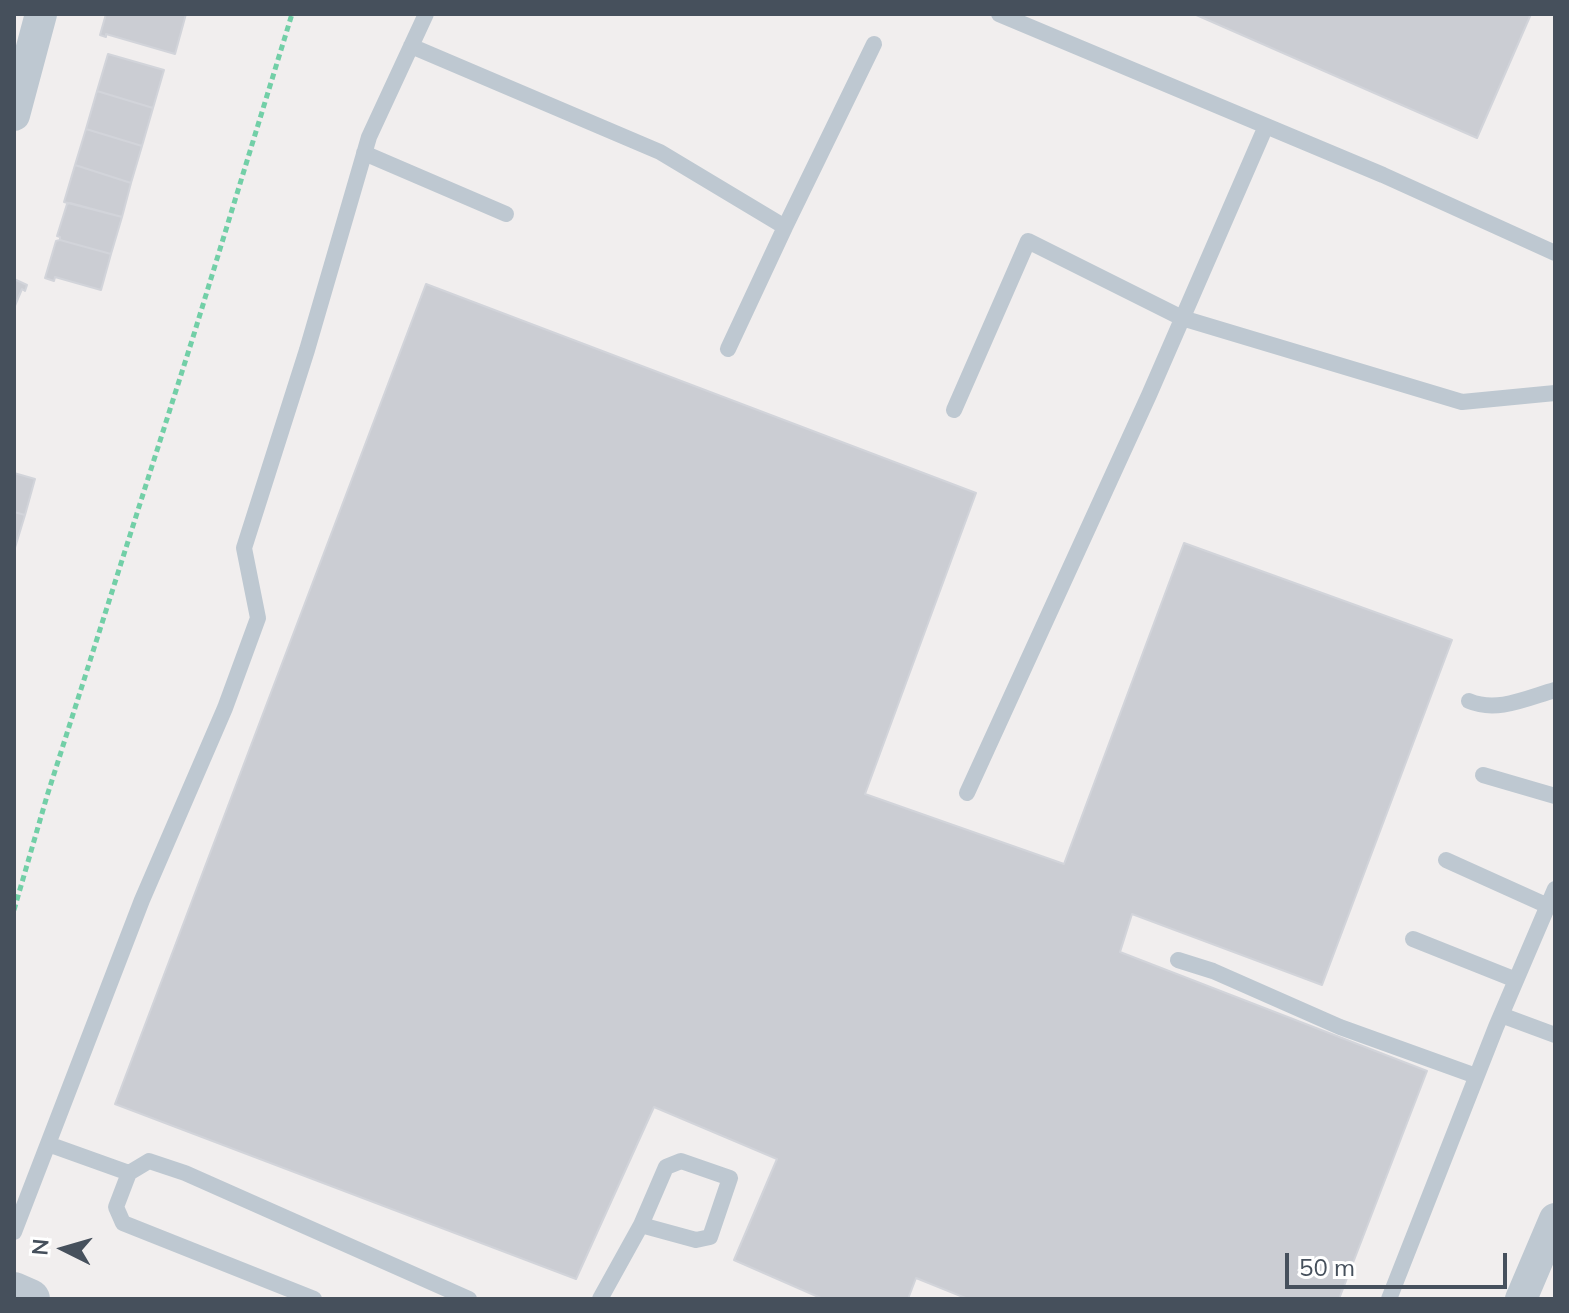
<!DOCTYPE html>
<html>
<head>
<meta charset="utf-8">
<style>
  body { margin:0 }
  #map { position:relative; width:1569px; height:1313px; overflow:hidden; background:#f1eeee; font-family:Mulish,sans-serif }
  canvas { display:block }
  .frame { position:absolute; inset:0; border:16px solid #46505c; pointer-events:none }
  .north { position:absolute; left:24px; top:1209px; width:80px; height:80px; -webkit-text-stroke:6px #fff; paint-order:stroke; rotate:275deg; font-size:22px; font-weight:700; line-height:32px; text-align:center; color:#46505c }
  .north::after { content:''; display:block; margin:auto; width:28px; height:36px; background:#46505c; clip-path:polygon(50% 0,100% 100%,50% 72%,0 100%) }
  .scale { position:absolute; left:1285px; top:1253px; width:222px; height:36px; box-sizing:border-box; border:4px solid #46505c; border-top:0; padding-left:10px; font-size:24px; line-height:28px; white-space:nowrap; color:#46505c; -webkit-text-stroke:6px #fff; paint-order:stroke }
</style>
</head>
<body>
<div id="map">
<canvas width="1569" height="1313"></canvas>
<div class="frame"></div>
<div class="north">N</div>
<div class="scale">50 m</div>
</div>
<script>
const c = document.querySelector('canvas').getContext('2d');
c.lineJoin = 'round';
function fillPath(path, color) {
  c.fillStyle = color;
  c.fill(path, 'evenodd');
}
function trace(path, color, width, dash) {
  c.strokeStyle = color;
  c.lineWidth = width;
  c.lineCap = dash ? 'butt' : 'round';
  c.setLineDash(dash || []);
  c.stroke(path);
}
const building = new Path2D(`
  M106,14H186L175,54L106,34V37L100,35Z
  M1194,14H1531L1477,138Z
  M108,54L164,70L153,108L97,91Z
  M97,91L153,108L142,146L86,129Z
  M86,129L142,146L131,183L75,165Z
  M75,165L131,183L122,217L64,202Z
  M70,203L122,217L111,254L60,240V237L57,236L67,204Z
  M60,240L111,254L101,290L55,277L54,281L45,278L56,241Z
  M14,279L27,285L25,291L22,289L14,308Z
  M426,284L976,493L865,794L1064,864L1184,543L1452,640L1322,985L1132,914L1120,952L1427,1071L1339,1299H968L916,1278L908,1299H823L734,1260L777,1159L654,1107L576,1279L115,1104Z
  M14,473L35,479L25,515L14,512Z
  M14,512L25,515L14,551Z`);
const path = new Path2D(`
  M14,910L47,796L194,334L292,14`);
const service = new Path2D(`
  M999,14L1383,175L1555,253
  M411,46L660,152L785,227L728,349
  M364,153L506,214
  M785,227L874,44
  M954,410L1028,241L1182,318L1462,402L1555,393
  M1469,701C1497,713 1527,698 1555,690
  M1483,775L1555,796
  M967,793L1149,395L1266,126
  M1446,860L1548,906
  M1413,939L1516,980
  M1178,960L1213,971L1340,1027L1476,1076
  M1501,1015L1555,1035
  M48,1144L129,1173L116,1207L123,1223L314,1299
  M129,1173L149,1161L185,1173L469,1299
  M14,1232L142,900L225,708L258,618L244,548L307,350L369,137L426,14
  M600,1299L641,1225L666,1167L681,1161L730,1178L710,1237L696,1240L641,1225
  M1389,1299L1496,1027L1555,889`);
const minor = new Path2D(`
  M14,115L41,14
  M1521,1299L1555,1219`);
const tertiary = new Path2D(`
  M14,1292L30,1299`);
fillPath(building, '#cbcdd3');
trace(building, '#d2d4da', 2);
trace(path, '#72cfa7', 5, [6, 4]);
trace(service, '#bec8d1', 16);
trace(minor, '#bec8d1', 32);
trace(tertiary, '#bec8d1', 40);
</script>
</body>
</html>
